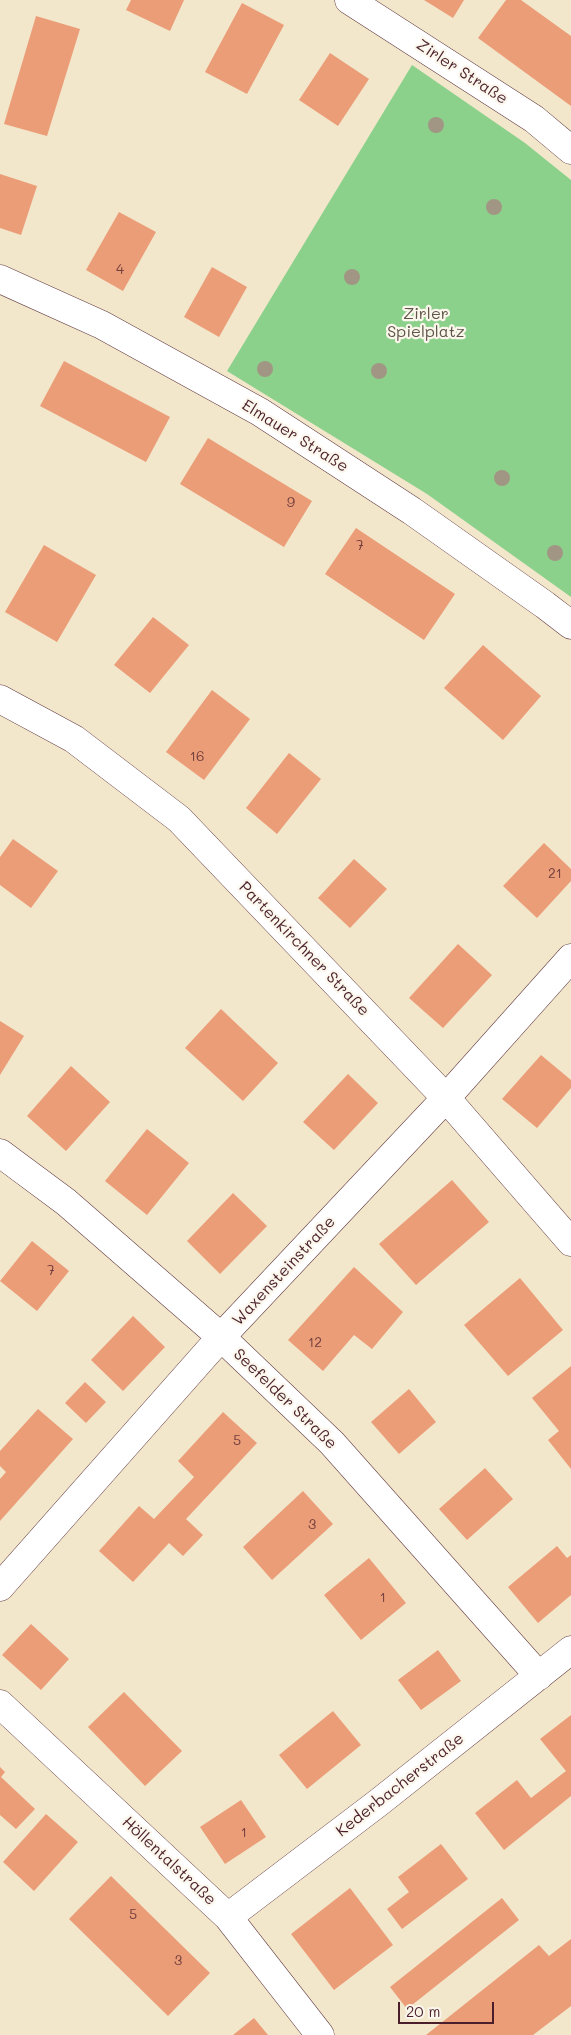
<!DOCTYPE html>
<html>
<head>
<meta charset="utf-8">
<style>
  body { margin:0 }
  #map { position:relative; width:571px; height:2035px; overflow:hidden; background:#f2e6cb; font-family:Mali,sans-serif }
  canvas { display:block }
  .scale { position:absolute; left:398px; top:2002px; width:96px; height:22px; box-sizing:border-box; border:2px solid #4a1f2b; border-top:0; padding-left:6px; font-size:15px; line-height:18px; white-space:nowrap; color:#4a1f2b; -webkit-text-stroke:4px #fbf7ec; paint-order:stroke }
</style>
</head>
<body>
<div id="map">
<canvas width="571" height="2035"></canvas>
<div class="scale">20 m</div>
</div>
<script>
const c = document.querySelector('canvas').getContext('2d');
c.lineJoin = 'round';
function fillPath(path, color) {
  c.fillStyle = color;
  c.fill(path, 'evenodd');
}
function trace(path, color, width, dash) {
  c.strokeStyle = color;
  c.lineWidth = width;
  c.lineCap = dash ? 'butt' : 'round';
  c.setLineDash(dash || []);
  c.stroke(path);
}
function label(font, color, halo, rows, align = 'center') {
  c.font = font + ' Mali,sans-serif';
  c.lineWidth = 4.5;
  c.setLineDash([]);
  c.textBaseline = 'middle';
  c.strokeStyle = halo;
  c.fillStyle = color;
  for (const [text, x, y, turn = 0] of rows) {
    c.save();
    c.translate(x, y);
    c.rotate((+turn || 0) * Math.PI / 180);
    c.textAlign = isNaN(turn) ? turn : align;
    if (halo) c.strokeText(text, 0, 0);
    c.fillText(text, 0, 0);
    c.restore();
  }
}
const green = new Path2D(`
  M412,65L525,143L571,180V597L427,494L227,371Z`);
const building = new Path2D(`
  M131,0H184L170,31L126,10Z
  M424,0H464L453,18Z
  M506,0H521L571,36V106L478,38Z
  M242,3L284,25L247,94L205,72Z
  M36,16L80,29L47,136L4,124Z
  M330,53L369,79L338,126L299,100Z
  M0,174L37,186L21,235L0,228Z
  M119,212L156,232L123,291L86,270Z
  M212,267L247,287L219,337L184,317Z
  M64,361L170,417L146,462L40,406Z
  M208,438L312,501L284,547L180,484Z
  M356,528L455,594L424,640L325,574Z
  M44,545L96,575L57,642L5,612Z
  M153,617L189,645L150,693L114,665Z
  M483,645L541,696L503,740L444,688Z
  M212,690L250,719L204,780L166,752Z
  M289,753L321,779L277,834L246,808Z
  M13,839L58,871L31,908L0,885V857Z
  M544,843L571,869V881L537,918L503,886Z
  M354,859L387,889L350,928L318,898Z
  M458,944L492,975L443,1028L409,998Z
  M221,1009L278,1063L243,1101L185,1048Z
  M0,1021L24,1036L0,1075Z
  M541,1055L571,1080V1088L537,1128L502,1099Z
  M71,1066L110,1102L66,1151L27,1116Z
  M348,1074L378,1103L334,1150L303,1122Z
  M147,1129L189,1163L147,1215L105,1181Z
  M452,1180L489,1222L416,1285L379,1244Z
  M233,1193L267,1226L220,1274L187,1241Z
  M32,1241L69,1271L37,1311L0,1281Z
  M354,1267L403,1312L372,1349L354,1335L323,1371L288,1340Z
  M520,1278L563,1330L508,1376L464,1325Z
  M133,1316L165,1347L123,1391L91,1360Z
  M571,1366V1469L548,1440L559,1431L532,1398Z
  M85,1382L106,1402L86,1423L65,1403Z
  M409,1389L436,1422L399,1454L371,1422Z
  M38,1409L73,1439L0,1521V1479L6,1472L0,1466V1451Z
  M223,1412L257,1443L186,1519L203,1535L183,1556L169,1543L133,1582L99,1551L139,1506L154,1519L194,1477L178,1461Z
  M485,1468L513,1499L467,1540L439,1509Z
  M303,1491L333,1524L272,1580L243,1547Z
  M557,1546L567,1558L571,1555V1595L538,1623L508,1587Z
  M369,1558L406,1603L361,1640L324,1595Z
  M31,1624L69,1659L41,1690L2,1655Z
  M438,1650L461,1681L421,1710L398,1680Z
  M124,1692L182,1751L145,1786L88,1727Z
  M333,1711L361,1745L307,1789L279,1755Z
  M571,1715V1796L504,1850L475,1813L517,1780L531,1798L566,1771L540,1739Z
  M0,1767L5,1772L1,1777L35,1809L16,1829L0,1815Z
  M241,1800L266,1837L225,1864L200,1827Z
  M46,1814L78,1842L34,1891L3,1862Z
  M441,1844L468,1879L402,1929L387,1909L409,1892L398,1877Z
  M111,1876L210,1973L168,2016L69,1919Z
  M350,1888L393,1945L334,1990L291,1934Z
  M502,1898L519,1920L407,2009L390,1987Z
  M571,1939V2006L533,2035H426L539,1945L549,1956Z
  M254,2018L268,2035H233Z`);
const minor = new Path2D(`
  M349,0L534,119L571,150
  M0,279L102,325L260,412L412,511L545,605L571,625
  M0,699L74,739L179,819L446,1098L571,1242
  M0,1153L66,1202L221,1337L332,1443L539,1676
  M0,1587L221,1337L446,1098L571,958
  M0,1704L228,1917L320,2035
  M228,1917L378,1803L571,1650`);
const trees = [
  [436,125],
  [494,207],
  [352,277],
  [265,369],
  [379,371],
  [502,478],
  [555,553]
];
const numberNames = [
  ["4",120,270],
  ["9",291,503],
  ["7",360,546],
  ["16",197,757],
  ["21",555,874],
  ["7",51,1271],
  ["12",315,1343],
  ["5",237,1441],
  ["3",312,1525],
  ["1",383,1598],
  ["1",244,1833],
  ["5",133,1915],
  ["3",178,1961]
];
const streetNames = [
  ["Zirler Straße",462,72,33],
  ["Elmauer Straße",295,436,32],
  ["Partenkirchner Straße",304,949,46],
  ["Waxensteinstraße",284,1271,-47],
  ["Seefelder Straße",285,1399,44],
  ["Kederbacherstraße",400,1785,-38],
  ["Höllentalstraße",169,1861,43]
];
const parkNames = [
  ["Zirler",426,314],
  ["Spielplatz",426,332]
];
fillPath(green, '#8cd18b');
fillPath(building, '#eb9d78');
trace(minor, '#633d43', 29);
trace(minor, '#fff', 28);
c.fillStyle = '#a19683';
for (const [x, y] of trees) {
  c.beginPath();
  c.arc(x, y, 8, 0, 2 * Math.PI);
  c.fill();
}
label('14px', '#723e3e', null, numberNames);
label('16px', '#4a1f2b', '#fbf7ec', streetNames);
label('16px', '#5e5448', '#fbf7ec', parkNames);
</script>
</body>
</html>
